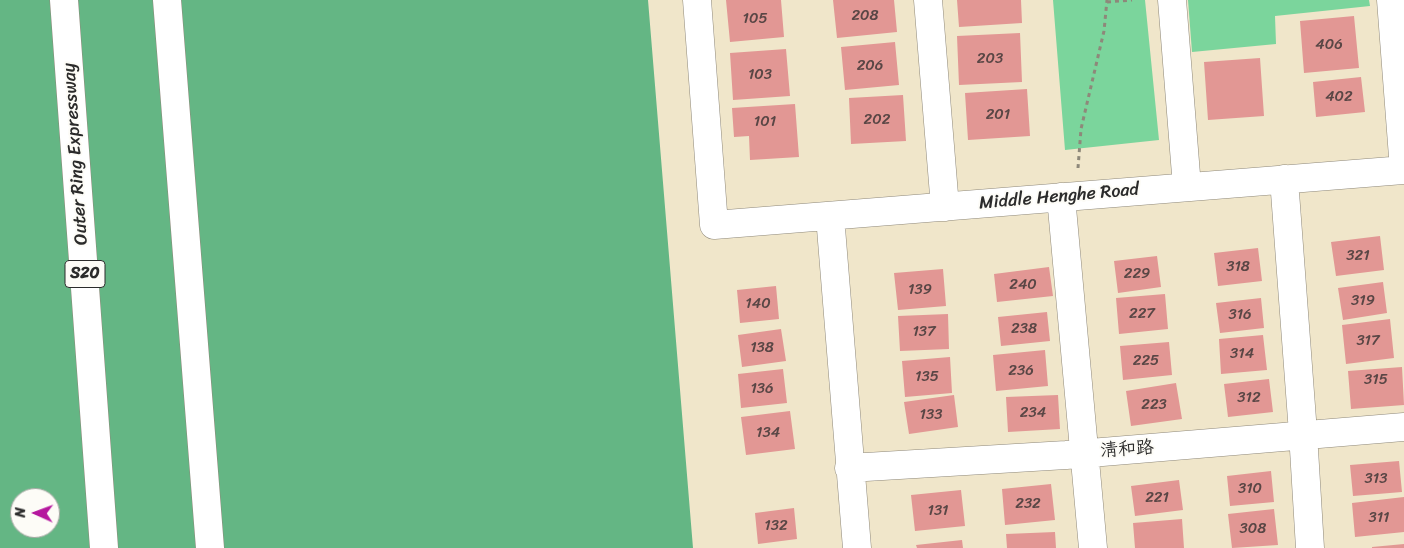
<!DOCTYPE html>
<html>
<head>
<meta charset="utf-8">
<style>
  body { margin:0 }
  #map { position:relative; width:1404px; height:548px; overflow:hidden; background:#f0e6ca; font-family:Sriracha,sans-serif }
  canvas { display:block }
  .north { position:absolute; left:10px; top:488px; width:50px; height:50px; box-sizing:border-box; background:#fdfcf7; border:1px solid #a9a8a5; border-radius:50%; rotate:272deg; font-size:14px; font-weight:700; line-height:20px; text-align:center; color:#2b2b2b }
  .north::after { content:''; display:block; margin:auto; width:18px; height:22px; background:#b5179e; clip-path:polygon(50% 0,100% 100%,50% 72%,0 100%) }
</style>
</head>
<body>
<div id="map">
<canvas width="1404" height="548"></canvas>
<div class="north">N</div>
</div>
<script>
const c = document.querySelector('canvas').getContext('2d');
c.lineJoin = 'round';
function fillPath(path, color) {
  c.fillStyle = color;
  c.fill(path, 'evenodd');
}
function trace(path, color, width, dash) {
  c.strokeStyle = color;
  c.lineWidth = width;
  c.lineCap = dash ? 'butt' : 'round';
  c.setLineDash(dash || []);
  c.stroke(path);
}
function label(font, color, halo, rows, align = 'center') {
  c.font = font + ' Sriracha,"LXGW WenKai TC",sans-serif';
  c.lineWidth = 4;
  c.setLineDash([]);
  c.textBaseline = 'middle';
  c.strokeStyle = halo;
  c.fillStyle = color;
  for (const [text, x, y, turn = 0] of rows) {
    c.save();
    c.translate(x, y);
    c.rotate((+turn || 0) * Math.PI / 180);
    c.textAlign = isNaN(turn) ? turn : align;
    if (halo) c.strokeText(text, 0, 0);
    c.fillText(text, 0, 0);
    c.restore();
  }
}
const green = new Path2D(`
  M1053,0H1145L1159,140L1065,150Z
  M1188,0H1369L1370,6L1275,16L1276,44L1192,52Z`);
const forest = new Path2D(`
  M0,0H648L693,548H0ZM20,498H50V528H20Z`);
const building = new Path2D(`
  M726,0H781L784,37L730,42Z
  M833,0H894L897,32L837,38Z
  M957,0H1021L1022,23L959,27Z
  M1354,16L1359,68L1304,73L1300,21Z
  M1020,33L1022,82L959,85L957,36Z
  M895,42L899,85L845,90L841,47Z
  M786,49L790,96L733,100L730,53Z
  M1260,58L1264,116L1208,120L1204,62Z
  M1361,77L1365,112L1316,117L1313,82Z
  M1027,89L1030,136L968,140L965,93Z
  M903,95L906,141L851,144L849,98Z
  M795,104L799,157L750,160L749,136L734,137L732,108Z
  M1380,236L1384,270L1336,276L1331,242Z
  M1258,248L1262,281L1218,286L1214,253Z
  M1157,256L1161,287L1118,293L1114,261Z
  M1049,267L1053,296L997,302L994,274Z
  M943,269L946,306L898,310L894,273Z
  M1383,282L1387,313L1343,320L1338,288Z
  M776,286L779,319L740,323L737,290Z
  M1165,294L1168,329L1119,334L1116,298Z
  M1261,298L1264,328L1220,333L1216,303Z
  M1047,312L1050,341L1001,346L998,317Z
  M948,314L949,349L900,351L898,316Z
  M1390,319L1394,358L1346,364L1342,325Z
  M781,329L786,361L742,367L738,335Z
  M1263,335L1267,370L1221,374L1219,339Z
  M1169,342L1172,375L1123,380L1120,346Z
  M1045,350L1048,386L996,391L993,355Z
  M950,357L952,393L905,397L902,361Z
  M1402,367L1404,405L1351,409L1348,371Z
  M783,369L787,403L741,408L738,374Z
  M1269,379L1273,412L1228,417L1224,384Z
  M1176,383L1182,419L1131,426L1126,391Z
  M954,395L958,427L909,434L904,402Z
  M1058,395L1060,429L1008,432L1006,397Z
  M790,411L795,449L746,455L741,417Z
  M1399,461L1402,492L1353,496L1350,465Z
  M1271,471L1274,502L1230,506L1227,476Z
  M1179,480L1183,510L1135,516L1131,486Z
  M1051,484L1055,520L1005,525L1002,489Z
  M961,490L965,526L915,531L911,495Z
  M1404,497V532L1355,537L1352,503Z
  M794,508L797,539L758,544L755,513Z
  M1274,509L1278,545L1232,548L1228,514Z
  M1182,519L1184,548H1135L1133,523Z
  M1055,532L1056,548H1007L1006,534Z
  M962,540L963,548H917L916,545Z
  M1404,544V548H1372V547Z`);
const path = new Path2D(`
  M1107,2L1132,0
  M1078,168L1081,129L1104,31L1107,0`);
const minor = new Path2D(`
  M697,0L714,225L1404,170
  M928,0L945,207
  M1172,0L1187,187
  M1391,0L1404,170
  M1284,179L1303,433L1310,548
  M1061,197L1093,548
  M830,216L857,548
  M849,468L1066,455L1404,427`);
const motorway = new Path2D(`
  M64,0L104,548
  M167,0L210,548`);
const numberNames = [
  ["208",865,16],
  ["105",755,19],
  ["406",1329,45],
  ["203",990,59],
  ["206",870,66],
  ["103",760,75],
  ["402",1339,97],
  ["201",998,115],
  ["202",877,120],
  ["101",765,122],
  ["321",1358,256],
  ["318",1238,267],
  ["229",1137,274],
  ["240",1023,285],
  ["139",920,290],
  ["319",1363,301],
  ["140",758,304],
  ["227",1142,314],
  ["316",1240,315],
  ["238",1024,329],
  ["137",924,332],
  ["317",1368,341],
  ["138",762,348],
  ["314",1242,354],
  ["225",1146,361],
  ["236",1021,371],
  ["135",927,377],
  ["315",1376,380],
  ["136",762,389],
  ["312",1249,398],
  ["223",1154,405],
  ["234",1033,413],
  ["133",931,415],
  ["134",768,433],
  ["313",1376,479],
  ["310",1250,489],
  ["221",1157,498],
  ["232",1028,504],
  ["131",938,511],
  ["311",1379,518],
  ["132",776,526],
  ["308",1253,529]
];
const shields = [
  [85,274,40]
];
const shieldNames = [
  ["S20",85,274]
];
const streetNames = [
  ["Outer Ring Expressway",76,154,-94],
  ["Middle Henghe Road",1059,197,-5],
  ["清和路",1127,450,-4]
];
fillPath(green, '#7bd59c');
fillPath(forest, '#64b684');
fillPath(building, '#e29794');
trace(minor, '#8e887a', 29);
trace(motorway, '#8e887a', 29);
trace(path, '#8e887a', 3, [4, 4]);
trace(minor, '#fff', 28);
trace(motorway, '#fff', 28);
label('15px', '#594645', null, numberNames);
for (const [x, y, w] of shields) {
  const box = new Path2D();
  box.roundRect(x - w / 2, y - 13.5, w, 27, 4);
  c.fillStyle = '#fdfcf7';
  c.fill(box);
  trace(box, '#2b2b2b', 1);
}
label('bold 16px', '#2b2b2b', null, shieldNames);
label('18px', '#2b2b2b', '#fdfcf7', streetNames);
</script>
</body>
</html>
